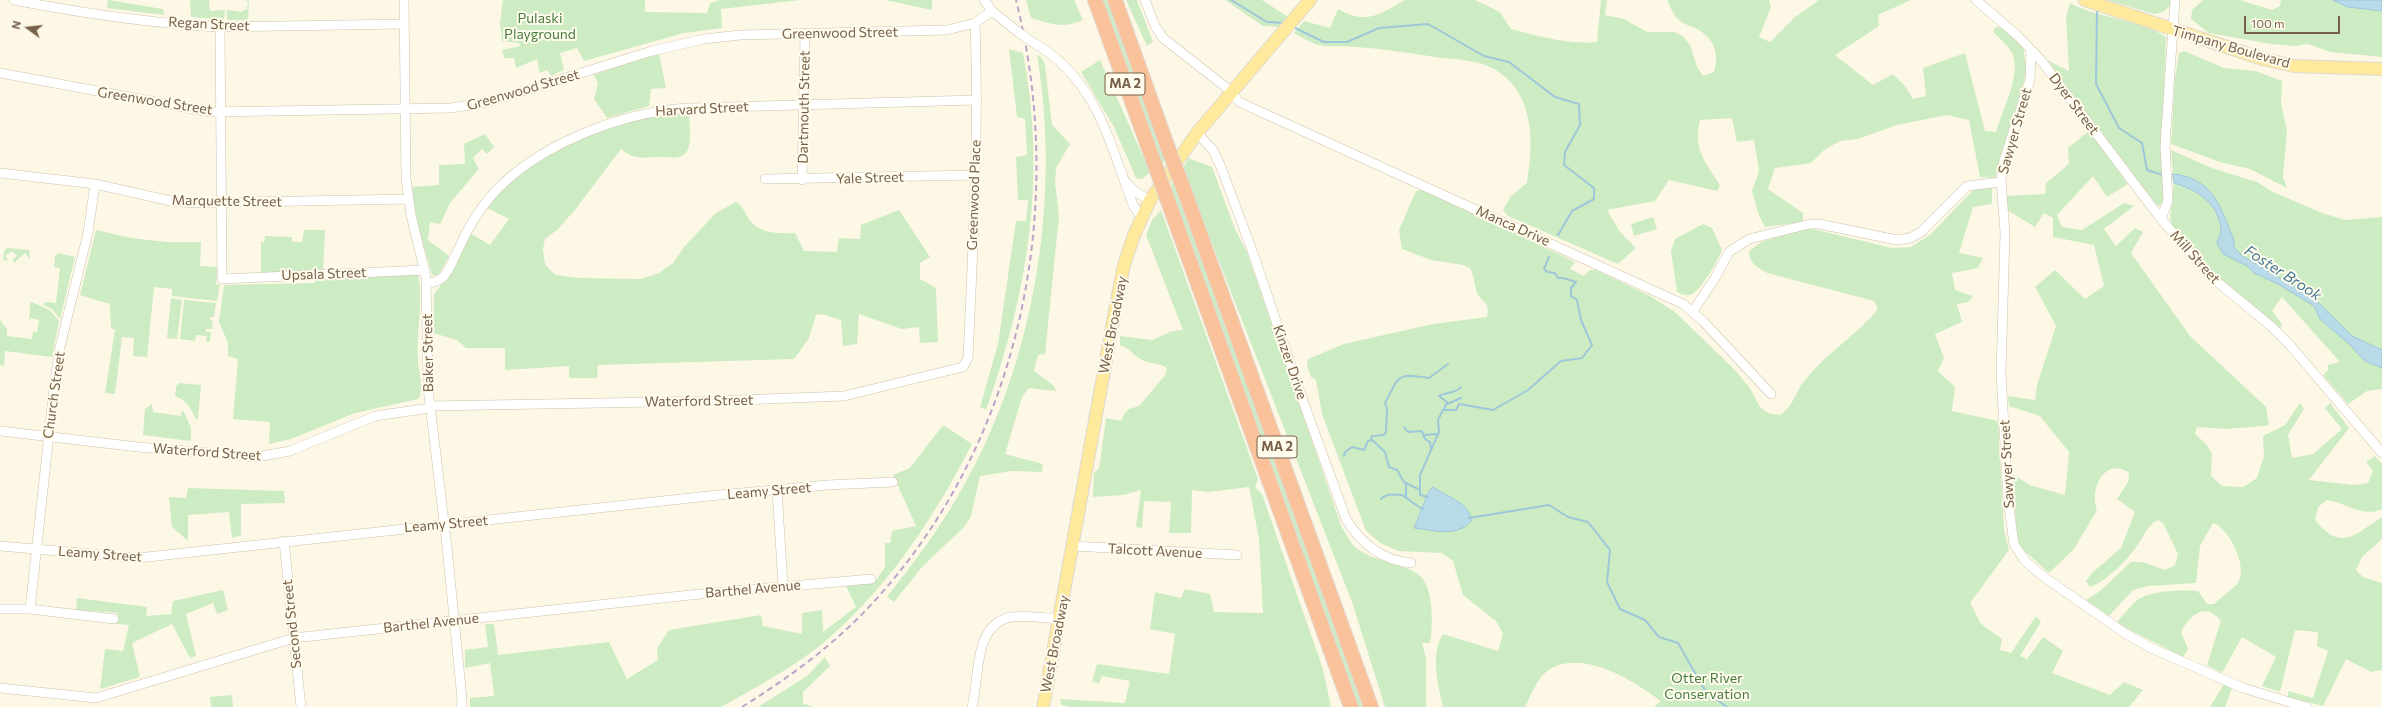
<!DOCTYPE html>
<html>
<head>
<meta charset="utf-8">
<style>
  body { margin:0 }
  #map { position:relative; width:2382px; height:707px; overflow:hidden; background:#fdf8e5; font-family:Commissioner,sans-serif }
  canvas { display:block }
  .north { position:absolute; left:8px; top:8px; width:40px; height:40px; -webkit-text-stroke:3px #fffbed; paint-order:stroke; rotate:285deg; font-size:11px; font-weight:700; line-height:16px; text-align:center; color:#786149 }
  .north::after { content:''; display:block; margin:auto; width:14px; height:18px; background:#786149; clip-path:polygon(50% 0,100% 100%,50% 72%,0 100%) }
  .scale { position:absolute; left:2244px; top:16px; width:96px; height:18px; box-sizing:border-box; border:2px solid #786149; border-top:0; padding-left:5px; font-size:12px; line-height:14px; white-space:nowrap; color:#786149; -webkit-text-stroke:3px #fffbed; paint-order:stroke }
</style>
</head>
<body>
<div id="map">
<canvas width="2382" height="707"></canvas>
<div class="north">N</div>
<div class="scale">100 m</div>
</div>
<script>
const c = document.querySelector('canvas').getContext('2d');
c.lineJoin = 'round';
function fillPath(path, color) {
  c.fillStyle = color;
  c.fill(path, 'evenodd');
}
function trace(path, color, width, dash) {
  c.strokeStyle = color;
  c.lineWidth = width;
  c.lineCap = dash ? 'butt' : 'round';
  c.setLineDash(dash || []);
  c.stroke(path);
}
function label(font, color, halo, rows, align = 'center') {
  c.font = font + ' Commissioner,sans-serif';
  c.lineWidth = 4;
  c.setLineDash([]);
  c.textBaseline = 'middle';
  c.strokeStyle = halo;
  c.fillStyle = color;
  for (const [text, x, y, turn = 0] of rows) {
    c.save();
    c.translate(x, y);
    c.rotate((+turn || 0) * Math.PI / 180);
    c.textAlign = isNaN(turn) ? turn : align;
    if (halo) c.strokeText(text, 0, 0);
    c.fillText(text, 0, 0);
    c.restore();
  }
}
const green = new Path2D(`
  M108,0L163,9L164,15L107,8Z
  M190,0H209L210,11L225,10L224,20L191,17Z
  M244,0H249L248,20H227V10L243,12V10H247L248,1Z
  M503,0H645V12L707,13L710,3L720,0H801L721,9L722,28L684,33L584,61L577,48L560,53L564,70L551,76L547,70L540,73L537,59L516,68L514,58H504L502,50L520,46L519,43L502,41L500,23Z
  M885,0H932V10Z
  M1026,0H1074L1083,20C1062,29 1052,24 1031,18Z
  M1101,0H1109L1166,158L1161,166Z
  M1126,0H1137L1153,42L1147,46Z
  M1225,0H1262L1288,17L1278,27L1263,26Z
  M1405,0H1475L1500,12L1511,29C1538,36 1569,45 1597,42L1601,0H1607L1605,15L1624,19L1647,32H1674L1683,36L1691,47L1697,67L1703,76L1714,72C1720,53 1713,37 1695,28C1690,26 1684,24 1680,21C1675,17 1670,7 1667,0H1769L1771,7L1759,37L1770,42L1794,18L1819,0H1911L1878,15L1879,26L1835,55L1873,85L1893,74L1905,86L1913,99L1926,96L1923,68L1965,53L1985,131L1996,132C2002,111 2022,73 2012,53C2008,46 1999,38 1993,32L1995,27L2004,28L2023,48L2027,71L1995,178L1980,177L1969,120L1947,115L1897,125L1858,139L1840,141L1824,150L1811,163L1775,168L1768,189L1803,213V222L1765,227L1758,213L1752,191L1759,171L1754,140L1737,142L1732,118L1700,120C1692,148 1706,163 1720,185L1717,191L1669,180L1655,201L1607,210L1620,232L1636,248L1618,264L1508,216L1503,210L1511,196L1527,183C1534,144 1535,92 1494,69C1478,60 1454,59 1435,57C1409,53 1383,49 1357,47C1325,44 1325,52 1294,33L1304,21L1330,28L1338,9C1367,25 1378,15 1405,0Z
  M2108,0H2170V5L2163,12L2154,14Z
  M2203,0H2240L2272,10L2280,6L2281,0H2333L2348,7L2382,11V57L2331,52L2307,44L2296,46L2271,44L2209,33L2191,19L2192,10Z
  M2070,3C2100,19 2139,19 2166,37L2162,141L2165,201L2159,206L2155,203L2047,60L2069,71L2066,17Z
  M1009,49L1023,53C1047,177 1028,292 986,410L980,407L998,344L1016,221H1026L1028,200H1018L1016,157L1027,155L1025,119L1017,117Z
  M2184,51L2224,68L2256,71L2282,81L2281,103L2287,131L2283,177L2287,188L2250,169L2220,162L2171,144L2175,78L2179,53Z
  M659,54L666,88L651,89L649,106L607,118L594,99L598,84L594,75L635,60Z
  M1037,55L1042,58L1045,65L1052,125L1070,144L1056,168L1055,183L1059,216L1045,354L1038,355L1034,371L1053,385L1056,391L1029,388L1022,397L1005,454L1043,464L1042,472L1012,471L980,476L971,516L965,526L922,567L894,602L887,597C911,566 935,535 955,501C1033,372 1062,203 1037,55Z
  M1100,60L1150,172L1142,179L1136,178L1114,127L1081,72Z
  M689,112C689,122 692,140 688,149C683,161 672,157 661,157C644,157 636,161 621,149L574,211L558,229L545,239L543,249L545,264L555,275L578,278L641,279L659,273L673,263L685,246L716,213L736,202C744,207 744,212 749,219C759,234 779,234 795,233L804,251L837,252L839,238L860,239L861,225L899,210L930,257L920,263V279L936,288L938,342L920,343L919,327L902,329L859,314L857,344L843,346L841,320L822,314L816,315L809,338L794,359L598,365L597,378H569V366L505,370V348H466L457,340L433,333L434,294L449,274L470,233L490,245L509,219L485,207L506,184L540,159L591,135L640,117Z
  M2089,131L2128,184L2107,197L2093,176L2057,215L2062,227L2082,230L2124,203L2134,206L2104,229L2116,246L2135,228L2143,232L2131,253L2190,336L2266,407L2269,425L2265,426L2226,429L2197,427L2195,434L2206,444L2212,454L2211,476L2222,486L2243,487L2257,478L2264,456L2263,436L2285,425L2300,403L2304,409L2288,435L2292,458L2313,454L2342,429L2325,408L2330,403L2349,428L2309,480L2355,485L2368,483L2373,471L2366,462L2375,456L2382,464V509C2362,518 2347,503 2327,500L2318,507L2315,520C2341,552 2354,535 2382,517V539L2362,557L2356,570L2363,577L2382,583V670L2371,672L2346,659L2323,706L2288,697V691L2313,698L2328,651L2317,646L2318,632L2295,630L2280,692L2262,686L2276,657L2242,637L2222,673L2207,665L2221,621C2206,601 2189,615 2181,632L2188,649L2183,657L2116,623C2123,616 2129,607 2136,601C2150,590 2181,590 2198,591L2207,604H2214C2221,597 2234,589 2239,581C2247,565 2229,528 2213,523L2200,546L2196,583L2149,586L2133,590L2109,616L2086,600L2099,592L2131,562H2143L2165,570L2175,565L2178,554L2163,523L2158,520C2147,525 2144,536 2137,546C2126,561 2107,581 2090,587L2086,581L2092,573L2121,548L2135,512L2117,499L2128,482L2129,473C2105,456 2089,489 2097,510L2074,549L2049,573L2018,545L2012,474L2030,485L2065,495L2069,452L2040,416L2009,406L2008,396L2035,400L2037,385L2056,326L2035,287L2055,270L2085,299L2104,286L2094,245L2053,237V218L2044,213L2035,227L2007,210L2005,196L2045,194L2046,183L2069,164L2068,148Z
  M485,134L494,147L487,154L482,149L473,158L479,169L450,203L440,224L430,222L428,240L449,256L438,276L432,275L417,221L412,187L439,185V165L465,164L464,144Z
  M2171,150L2212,168L2257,182L2273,192L2322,213L2345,220L2382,217V389L2367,391L2348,404L2323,375L2328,370V365L2340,362L2282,297L2272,311L2282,324L2280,330L2208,269L2172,225L2170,218L2174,183L2191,188L2207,199L2204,192L2173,174Z
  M1188,158L1212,167L1235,229L1247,252L1342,528C1347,535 1352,546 1359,550C1376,562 1402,562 1419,575C1434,586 1433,627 1430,643H1422L1426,658V707H1385L1352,602L1183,169Z
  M1174,179L1365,707H1356L1291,518L1170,189Z
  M1992,186V204L1973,207L1959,253L1983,258L1978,268L1952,273L1955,290L1973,296L1968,302L1957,304L1962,322L1935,334L1944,358L1938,371L1955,387L1952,411L1998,421L2004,530L2009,550L1970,603L1981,624L2002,639L2000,650L2011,653L2036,616L2041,622L2020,656L2027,659L2043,637L2063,651L2052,673L2110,695L2124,682L2143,690L2129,707H1654L1661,701C1633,681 1585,649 1550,669C1538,676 1531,695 1525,707H1443C1438,686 1430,653 1443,634L1498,651L1503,634L1497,622L1463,595L1453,561L1442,553L1398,551L1382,544L1366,531L1322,414L1316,380L1311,377L1307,366L1308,359L1344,344L1433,324L1487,317C1491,300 1479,302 1476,290C1474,282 1474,276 1470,268L1463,265L1431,260L1402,249L1399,230L1416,191L1422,190L1565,257L1575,262L1570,269L1584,276L1590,270H1596L1650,296L1675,312L1735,370L1749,387L1760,407L1768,413L1780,415C1794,406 1795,392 1805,380C1826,353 1857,335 1878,309L1874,301L1767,273C1757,267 1749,263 1749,251L1761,242L1809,228L1892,248L1911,247L1931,234L1975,188ZM1433,487L1445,496L1457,500L1415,524L1428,493Z
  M1161,210L1258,479L1255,487L1262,494L1323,669L1331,707H1070L1061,705L1060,699L1125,703L1130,681L1102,676L1099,683L1092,682L1097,664L1169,674L1175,634L1150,629L1155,592L1181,598L1185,589L1210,594L1214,612L1263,613L1259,539L1249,487L1208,492L1192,490L1191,533H1169L1171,502L1144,501L1142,528L1136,527L1141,490L1123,495L1093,497L1094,472L1099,469L1106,418L1121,421L1125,413L1129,409L1139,406L1166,374L1167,368C1161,363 1152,364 1145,361C1135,358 1130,348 1120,345V336L1153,340L1172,331L1183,330L1146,235L1152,220Z
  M1653,217L1657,229L1634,236L1631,224Z
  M1703,224L1712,228L1722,250C1719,259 1701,290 1692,294C1687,297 1682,294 1677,292L1671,251L1675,239Z
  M96,230L131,238L166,242H201L200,266L218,267L216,284L220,285L217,301L172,296V289L154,287L147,357L133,356L134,338L122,337L115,394L105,393L115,329H111L110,304L80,295Z
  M304,230H325L323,271L261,273V242H264L265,236L292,237V242H302Z
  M7,248L29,250L30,259L25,253L14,263L12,260L17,256L12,251L5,256L9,261L3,260L4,251Z
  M59,253L75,257L60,319L52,309L42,304L47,302L56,303L60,268L54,267L55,256Z
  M418,273C424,302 416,331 418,360C418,370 425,391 418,399L355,413L291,439L269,444L270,422L233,419L238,359L228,356V343L219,322L224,285L314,283L316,280L366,275Z
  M171,298L182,300L177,339L167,338Z
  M184,300L216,303L214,317H210V320L213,321L212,329H206V332H211L210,342H206L207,336L196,335L195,341L180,339Z
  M32,302L51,311L59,321L52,357L5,351L4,366L0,365V320L7,329V336L32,339L33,332H37L39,320L31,318L29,322L30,303Z
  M179,383L201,385L198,418L196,420C192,409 185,399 175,396L176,387Z
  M152,404L153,412L181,416L182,410L184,412L191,428V441L143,435L145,409Z
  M943,425L972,444C933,520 884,594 817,648C790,669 751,690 721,707H470V698L494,696L490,663L465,668V650L488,647L485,624H494L498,655L609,642L627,679L658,660L657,648L669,630L761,615L763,626L802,634V613L822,610L823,632L856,607L846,586L875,582L885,567V543H890L892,531L916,526L893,475L910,468Z
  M188,488L284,491L285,503L241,504V535L232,538L229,512L188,515V541L172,527L169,497L186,498Z
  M223,590L228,610L217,614L213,603L186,614L196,656L190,658L172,624L132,643L140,677L100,689L105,649L123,651L129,625L116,624L118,613L76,610L77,598L147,607L146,616L171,614L173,601Z
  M825,657L830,666L803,692V703L813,707H758L807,676Z
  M2224,684L2232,688L2225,707H2210Z
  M232,695L233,707H211L210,697Z`);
const water = new Path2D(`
  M2333,0H2382V11L2348,7Z
  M2173,174C2214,178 2221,209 2234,240V247L2241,255L2305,293L2321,305L2352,336L2382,350V368L2365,361L2348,343L2320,319L2314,306L2278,284L2254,273L2247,266L2223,254L2217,243C2217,238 2221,237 2221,232C2221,205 2197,189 2174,183Z
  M1433,487C1447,497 1467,501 1472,520C1458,538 1433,530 1414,528L1428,493Z`);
const stream = new Path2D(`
  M1231,0L1267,22L1285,23
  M2097,9L2096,84L2119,128L2142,143L2147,170L2163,175
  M1293,27L1324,42H1347L1379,28L1428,24L1484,56L1509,62L1555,97L1579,104L1580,125L1565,152L1564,165L1594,188V199L1572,211L1558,235
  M1447,404L1461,398
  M1444,409L1447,402L1439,396C1446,392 1457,393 1461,387
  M1404,427L1408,432L1422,431L1425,439L1430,442L1431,449
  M1425,435L1437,434
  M1344,456L1345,452L1352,447L1364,450L1368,441L1372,440
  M1418,489L1404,482L1397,470L1389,467L1385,452L1371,439L1372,436L1384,435L1386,432L1387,409L1385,403C1400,375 1396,373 1429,378L1448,364
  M1428,497L1420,495V475L1439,432L1438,420L1443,410H1456L1459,404L1493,410L1528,390L1561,361L1582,358L1592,345L1581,320L1577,300L1571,296V288L1576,282L1563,278H1558L1555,273L1547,272L1544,269L1549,257
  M1406,498V483
  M1381,499C1385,494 1395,494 1402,495C1405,496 1417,507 1423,509
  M1469,518L1549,505L1568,517L1588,522L1610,550L1607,582L1620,609L1645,620L1659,637L1678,643L1706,692L1727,707`);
const minor = new Path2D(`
  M14,0C81,13 150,23 218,27L404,24
  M404,0L406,178L411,215L426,277L428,388L447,547L462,699L461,707
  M984,0L992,11L1018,32
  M1145,0L1155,26L1163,38L1232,92L1239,102L1683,304L1703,321L1771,394
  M1976,0L2018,36L2040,59L2161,219L2209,275L2272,327L2289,344L2382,453
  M220,27L222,279L425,270
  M1034,43C1099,81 1109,144 1134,207L1141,216
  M2031,50L2030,80L2004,161L2001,180L2005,233L2001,373L2008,500L2014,544L2025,561L2044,577L2126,634L2151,648L2243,688L2306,707
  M0,73L210,112L451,108L488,102L652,51L704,39L740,35L947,30L975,23L992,11
  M1197,133L1213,150L1221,167L1253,253L1303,401L1346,519C1361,544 1381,560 1411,563
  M0,173L95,184L171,201L193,203L409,199
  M765,179L975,175
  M802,180L805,34
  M1127,183L1134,191L1150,200
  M2161,219L2168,201L2165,145L2175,0
  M427,284C433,282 438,282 443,277C450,270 454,257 459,248C467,230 478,211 491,196C536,145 621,112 689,108L977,100
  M1693,311L1715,278L1729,252L1749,239L1810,224H1819L1897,240L1910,238L1921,232L1967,186L2001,182
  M430,406L713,401L844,396L963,367L968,358C973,247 979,135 975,23
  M0,431L138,447L257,457L290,451L375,416L430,408
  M777,490L783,586
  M284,541L301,707
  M0,546L138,558L709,496L827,485L893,482
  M1073,546L1237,555
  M0,609H30L114,619
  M30,609L55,379L60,347L88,233L95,184
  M0,688L96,698L294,638L690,595L871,579
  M972,707C980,679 972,625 1011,617C1026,615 1044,618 1060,619`);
const major = new Path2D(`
  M2085,0L2263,59L2294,66L2382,69
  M1043,707L1114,316L1124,265L1134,235L1150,200L1197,133L1310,0`);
const highway = new Path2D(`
  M1095,0L1156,168
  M1115,0L1168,148
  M1183,187L1371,707
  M1169,204L1351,707`);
const rail = new Path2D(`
  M742,707C788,678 830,648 867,609C1019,449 1069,211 1016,0`);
const minorBridge = new Path2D(`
  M1018,32L1034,43`);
const highwayBridge = new Path2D(`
  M1168,148L1183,187
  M1156,168L1169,204`);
const shields = [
  [1125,84,40],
  [1277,447,40]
];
const shieldNames = [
  ["MA 2",1125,84],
  ["MA 2",1277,447]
];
const parkNames = [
  ["Pulaski",540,18],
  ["Playground",540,34],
  ["Otter River",1707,678],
  ["Conservation",1707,694]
];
const streetNames = [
  ["Regan Street",209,24,3],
  ["Greenwood Street",840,33,-1],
  ["Timpany Boulevard",2231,47,16],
  ["Greenwood Street",523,90,-16],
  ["Greenwood Street",155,101,9],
  ["Dyer Street",2074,104,53],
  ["Dartmouth Street",804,107,-89],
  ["Harvard Street",702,109,-3],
  ["Sawyer Street",2015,131,-74],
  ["Yale Street",870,178,-2],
  ["Greenwood Place",974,195,-88],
  ["Marquette Street",227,201,1],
  ["Manca Drive",1513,226,24],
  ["Mill Street",2195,257,48],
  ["Upsala Street",324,274,-2],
  ["West Broadway",1113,325,-79],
  ["Baker Street",428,353,-91],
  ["Kinzer Drive",1290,362,71],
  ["Church Street",54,395,-82],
  ["Waterford Street",699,401,-1],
  ["Waterford Street",207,452,4],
  ["Sawyer Street",2007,464,-93],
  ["Leamy Street",769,491,-5],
  ["Leamy Street",446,524,-5],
  ["Talcott Avenue",1155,551,3],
  ["Leamy Street",100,554,4],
  ["Barthel Avenue",753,589,-5],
  ["Barthel Avenue",431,623,-6],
  ["Second Street",292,624,-96],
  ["West Broadway",1055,644,-79]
];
const waterNames = [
  ["Foster Brook",2283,273,33]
];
fillPath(green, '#cdecc3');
fillPath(water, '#b9dae8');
trace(water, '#9ec7da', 1);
trace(stream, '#9ec7da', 2);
trace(minor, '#cfc1ab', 10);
trace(major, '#dfd9d3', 14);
trace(highway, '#dfd9d3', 16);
trace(minor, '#fff', 9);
trace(major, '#fee99c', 12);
trace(highway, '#fac29a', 14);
trace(rail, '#bda3c8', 2, [6, 4]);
trace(minorBridge, '#cfc1ab', 10, []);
trace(highwayBridge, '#dfd9d3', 16, []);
trace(minorBridge, '#fff', 9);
trace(highwayBridge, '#fac29a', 14);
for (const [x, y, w] of shields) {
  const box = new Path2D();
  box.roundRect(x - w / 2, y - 11, w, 22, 3);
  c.fillStyle = '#fffbed';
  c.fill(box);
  trace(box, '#786149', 1);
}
label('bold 13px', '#786149', null, shieldNames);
label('14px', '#497e40', '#fffbed', parkNames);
label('14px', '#786149', '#fffbed', streetNames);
label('italic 15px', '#447994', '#fffbed', waterNames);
</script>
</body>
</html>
